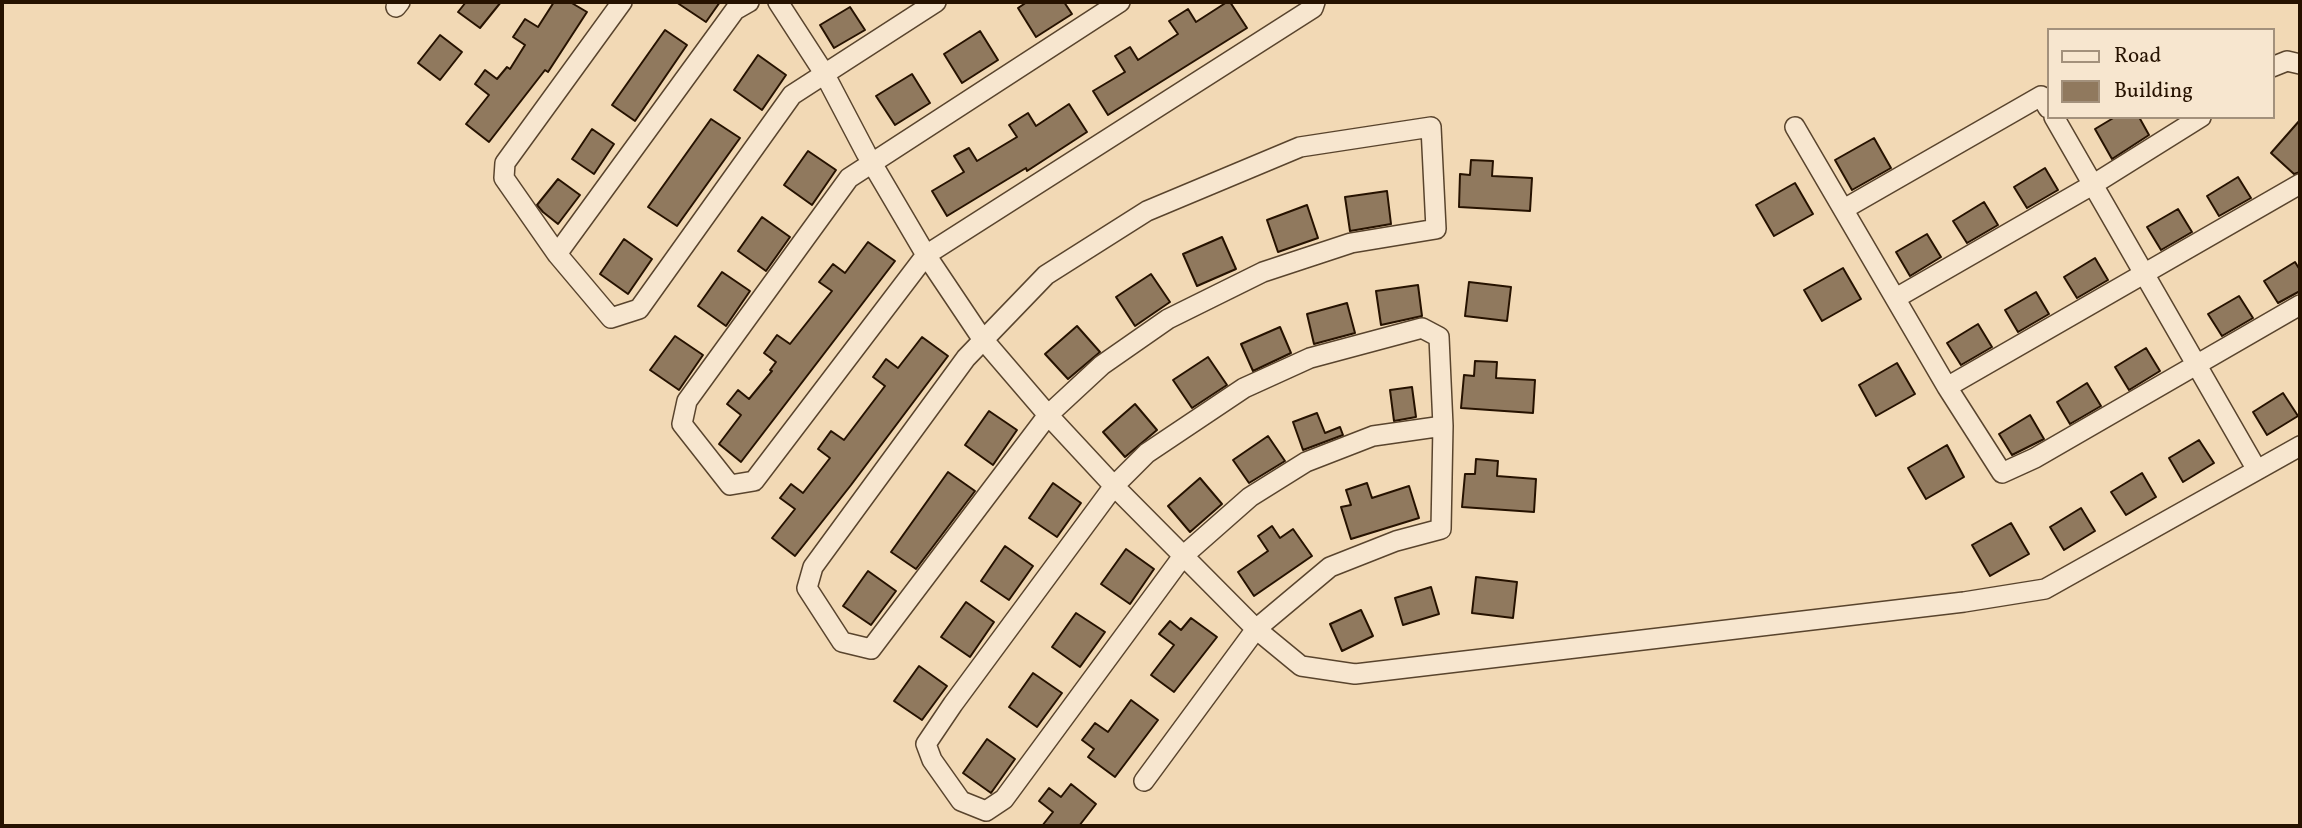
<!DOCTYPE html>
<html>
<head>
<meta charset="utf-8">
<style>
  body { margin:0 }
  #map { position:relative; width:2302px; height:828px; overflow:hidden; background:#f2d9b5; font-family:Vollkorn,serif }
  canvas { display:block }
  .frame { position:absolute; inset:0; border:4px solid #261200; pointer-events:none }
  .legend { position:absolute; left:2047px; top:28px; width:228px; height:91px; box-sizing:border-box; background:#f7e6cf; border:2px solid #a3917c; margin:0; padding:9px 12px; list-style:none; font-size:21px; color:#261200 }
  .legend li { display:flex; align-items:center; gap:14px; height:35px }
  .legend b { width:35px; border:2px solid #a3917c }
</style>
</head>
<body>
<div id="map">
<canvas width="2302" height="828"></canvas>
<div class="frame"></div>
<ul class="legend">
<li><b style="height:9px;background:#f7e6cf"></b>Road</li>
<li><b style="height:19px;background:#90795e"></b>Building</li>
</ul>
</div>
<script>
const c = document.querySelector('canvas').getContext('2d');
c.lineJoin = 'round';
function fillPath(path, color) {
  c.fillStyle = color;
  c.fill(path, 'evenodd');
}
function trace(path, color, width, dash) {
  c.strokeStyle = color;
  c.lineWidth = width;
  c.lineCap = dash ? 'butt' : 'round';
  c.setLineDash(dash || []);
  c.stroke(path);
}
const building = new Path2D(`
  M466,2H501L480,28L458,12Z
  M554,2H570L587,12L548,72L545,70L489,142L466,124L489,95L475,84L485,70L497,79L507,67L510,69L525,45L513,37L525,19L538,27Z
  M676,2H720L706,22Z
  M1027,2H1064L1072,14L1036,37L1018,8Z
  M1227,2H1230L1247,28L1108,115L1093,91L1125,72L1115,56L1130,47L1138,60L1178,34L1169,21L1188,9L1196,22Z
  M850,7L865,30L834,48L820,25Z
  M665,30L687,45L635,121L612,105Z
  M980,31L998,60L962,83L944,54Z
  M440,35L462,52L440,80L418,63Z
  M758,55L786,75L762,110L734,90Z
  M912,74L930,103L895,125L876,96Z
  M1069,104L1087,132L1027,171L1026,168L947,216L932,191L964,172L954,156L969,148L977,161L1017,137L1009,125L1028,113L1036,126Z
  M2115,117H2139L2149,135L2112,159L2095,129Z
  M711,119L740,138L677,226L648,207Z
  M2300,120V172L2294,174L2271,153Z
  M592,129L614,144L594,174L572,159Z
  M1874,138L1891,168L1852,190L1835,160Z
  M808,151L836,170L812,205L784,185Z
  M1471,160L1493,161L1492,176L1532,178L1530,211L1459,207L1460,174L1470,175Z
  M2045,168L2058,190L2027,208L2014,187Z
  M2238,177L2251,198L2219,216L2207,196Z
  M558,179L580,195L558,224L543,212L537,205Z
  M1795,183L1813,214L1774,236L1756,205Z
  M1387,191L1391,224L1350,231L1345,197Z
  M1984,202L1998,225L1967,243L1953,221Z
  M1307,205L1318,238L1278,252L1267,220Z
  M2178,209L2192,232L2161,250L2147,227Z
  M762,217L790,237L766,271L738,251Z
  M1927,234L1941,257L1910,276L1896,252Z
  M1222,237L1236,269L1197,286L1183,254Z
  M624,239L652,259L628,294L600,274Z
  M868,242L895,261L741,462L719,444L741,415L727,404L738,390L749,399L772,371L770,370L776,362L764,353L777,335L790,344L832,291L819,282L833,264L845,273Z
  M2095,258L2108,280L2077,298L2064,277Z
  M2295,262L2300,270V291L2278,303L2264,281Z
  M1843,268L1861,299L1822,321L1804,290Z
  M722,272L750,291L726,326L698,306Z
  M1151,274L1170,302L1135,326L1116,297Z
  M1469,282L1511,287L1507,321L1465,316Z
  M1418,285L1422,316L1381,325L1376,291Z
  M2036,292L2049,314L2018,332L2005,310Z
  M2239,296L2253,318L2222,336L2208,314Z
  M1347,303L1355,333L1314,344L1307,314Z
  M1978,324L1992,347L1961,365L1947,343Z
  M1077,326L1100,352L1068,379L1045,354Z
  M1280,327L1291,353L1253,371L1241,344Z
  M675,336L703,355L679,390L650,370Z
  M922,337L948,356L851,485L795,556L772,538L795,509L780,498L791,484L803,493L830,458L818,449L831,431L844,440L885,386L873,377L886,359L898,368Z
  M2146,348L2160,371L2129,390L2115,367Z
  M1208,357L1227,385L1192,408L1173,380Z
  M1475,361L1497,362L1496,378L1535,380L1533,413L1461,408L1464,375L1474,376Z
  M1897,363L1915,394L1876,416L1859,385Z
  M2087,383L2101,406L2070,424L2057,402Z
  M1412,387L1416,417L1394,421L1390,390Z
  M2283,393L2298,416L2267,435L2253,412Z
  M1135,404L1157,430L1125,457L1103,432Z
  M989,411L1017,430L993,465L965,445Z
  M1317,413L1325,433L1340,427L1343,435L1303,450L1293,422Z
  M2030,415L2044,439L2012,455L1999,434Z
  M1268,436L1285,461L1249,483L1233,460Z
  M2199,440L2214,463L2183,482L2169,458Z
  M1947,445L1964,477L1926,499L1908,468Z
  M1476,459L1498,461L1497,476L1536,479L1534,512L1462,507L1465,474H1475Z
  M948,472L975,491L916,569L891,552Z
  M2142,473L2156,497L2126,515L2111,492Z
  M1200,478L1222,504L1190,532L1168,506Z
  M1053,483L1081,503L1057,537L1029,518Z
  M1367,483L1372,498L1409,486L1419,518L1351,539L1341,507L1351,505L1346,490Z
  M2081,508L2095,531L2064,550L2050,527Z
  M2011,523L2029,554L1990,576L1972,545Z
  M1272,526L1280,538L1293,529L1312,556L1254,596L1238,572L1268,551L1258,536Z
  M1005,546L1033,566L1009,600L981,581Z
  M1126,549L1154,569L1130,604L1101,584Z
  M868,571L896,591L871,625L843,606Z
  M1476,577L1517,582L1513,618L1472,613Z
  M1431,587L1439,614L1403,625L1395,598Z
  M966,602L994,622L970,657L941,637Z
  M1361,610L1373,636L1342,651L1330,624Z
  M1076,613L1105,632L1080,667L1052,647Z
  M1191,618L1217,637L1174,692L1151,675L1174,645L1159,634L1170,621L1181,630Z
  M919,666L947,686L922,720L894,701Z
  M1033,673L1062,693L1037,727L1009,707Z
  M1131,700L1158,720L1115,777L1088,757L1094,749L1082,740L1095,723L1108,732Z
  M987,739L1015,759L991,793L963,773Z
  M1071,784L1096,804L1079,826H1042L1053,812L1039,801L1049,788L1061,797Z`);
const minor = new Path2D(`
  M622,2L505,163L504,178L557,254L611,318L639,309L792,95L936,2
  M778,2L824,73L866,153L926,255L981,337L1048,415L1114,486L1256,629L1301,666L1355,674L1964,602L2045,589L2300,446
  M1120,2L849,178L687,401L682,424L730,485L754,481L926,255L1313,8L1315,2
  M396,7L400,2
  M2272,67L2287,61L2300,64
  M2054,117L2257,470
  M1431,127L1436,229L1351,243L1263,272L1168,319L1102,365L1048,415L871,649L842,642L807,588L813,567L966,358L1046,275L1147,211L1300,147Z
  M1795,127L1947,387L2002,473L2035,458L2300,305
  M1844,209L2041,96L2048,108
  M557,254L735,10L749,2
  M1896,298L2094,184L2201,117
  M1947,387L2300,184
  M1144,781L1256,629L1330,567L1396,541L1441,529L1443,426L1439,337L1422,328L1310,358L1244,388L1147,453L1114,486L953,704L926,744L932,760L961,801L986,811L1004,799L1183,556L1250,497L1306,462L1373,436L1443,426`);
fillPath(building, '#90795e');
trace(building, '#261200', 2);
trace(minor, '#59442d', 22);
trace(minor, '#f7e6cf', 19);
</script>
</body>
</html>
